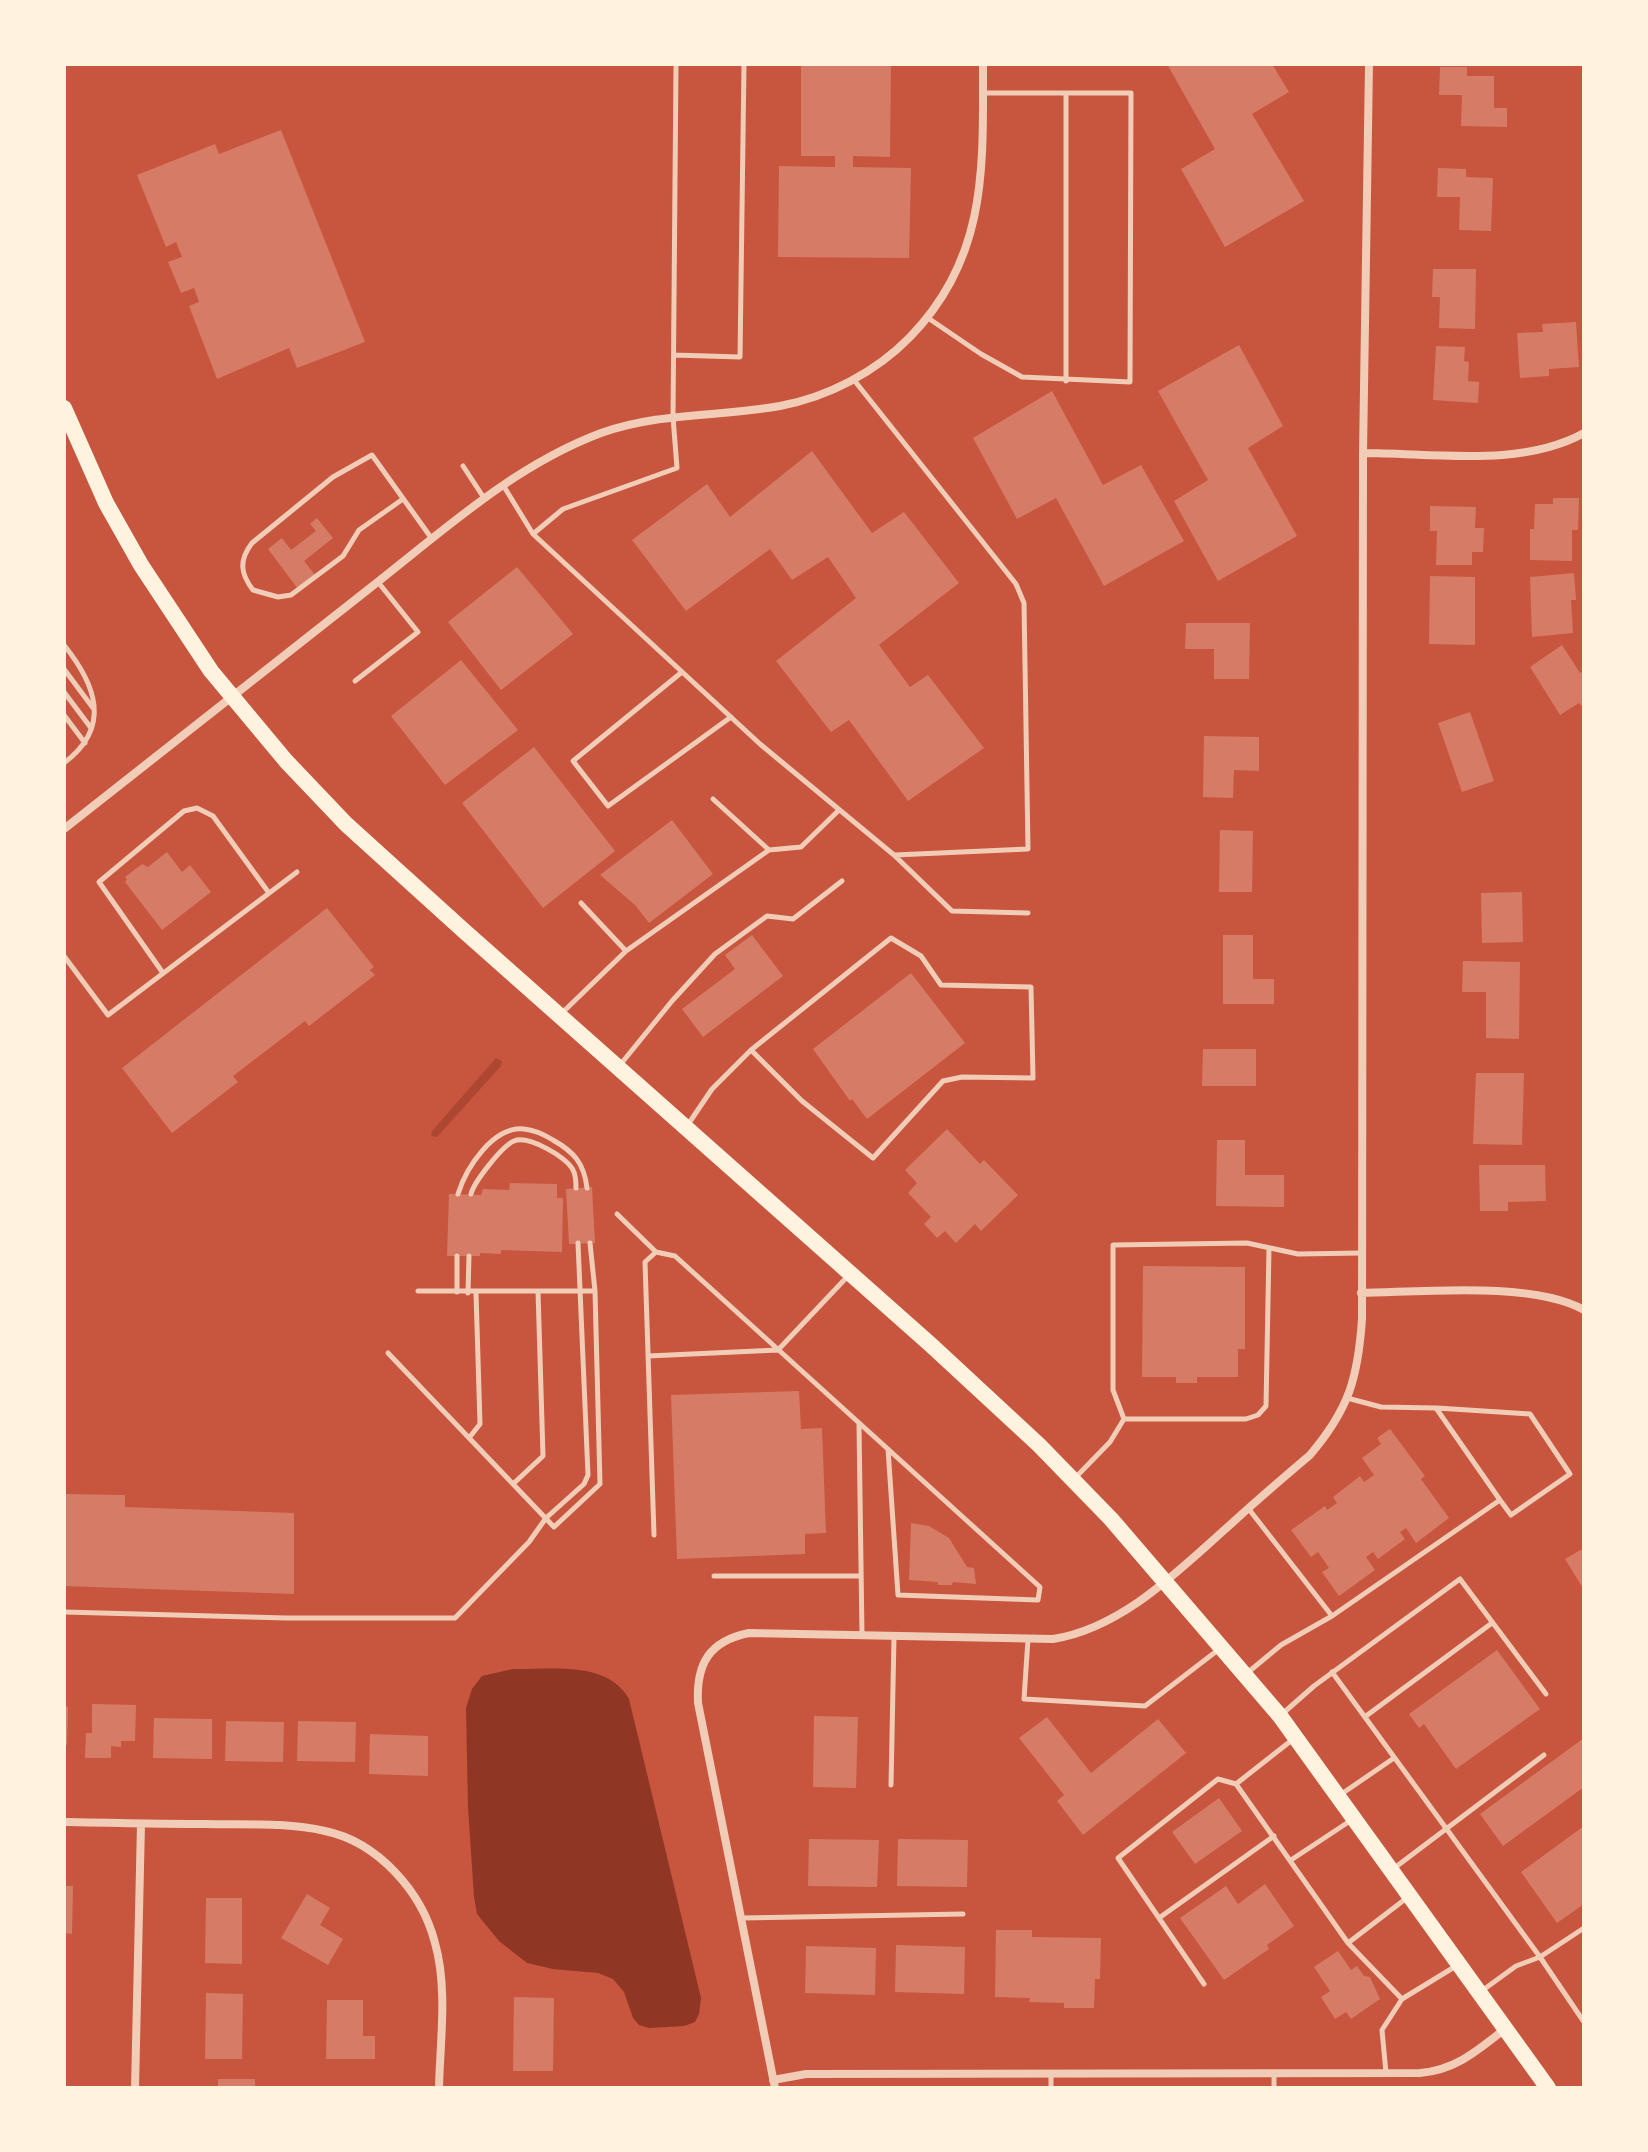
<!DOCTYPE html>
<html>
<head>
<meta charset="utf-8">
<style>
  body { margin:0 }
  #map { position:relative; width:1648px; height:2152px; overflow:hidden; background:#c8553d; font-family:"DM Sans",sans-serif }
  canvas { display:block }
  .frame { position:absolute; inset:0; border:66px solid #fff3e0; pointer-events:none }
</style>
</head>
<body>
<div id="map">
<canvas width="1648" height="2152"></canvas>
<div class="frame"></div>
</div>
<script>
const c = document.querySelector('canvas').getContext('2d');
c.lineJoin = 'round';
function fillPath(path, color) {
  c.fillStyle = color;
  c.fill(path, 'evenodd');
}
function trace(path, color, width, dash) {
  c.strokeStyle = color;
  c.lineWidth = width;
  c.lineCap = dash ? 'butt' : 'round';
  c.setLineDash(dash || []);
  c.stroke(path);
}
const green = new Path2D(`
  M496,1058L502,1061L501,1066L437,1137L431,1136L432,1131Z`);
const water = new Path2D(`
  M513,1669C551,1670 607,1660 629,1699L701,1998L699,2014L695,2022L684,2026L649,2028L639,2025L633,2018L624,1992L613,1979L598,1973L553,1969L527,1963L499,1941L477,1914L474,1897L468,1807L466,1708L472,1689L482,1676Z`);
const building = new Path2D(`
  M801,64H891L890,157L853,156V167L911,168L909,258L778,257L779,166L835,167V156H801Z
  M1167,64H1272L1289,92L1252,114L1304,201L1225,247L1181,169L1215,149Z
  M1440,67H1467V76H1494V108H1507V127L1461,126L1462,95H1439Z
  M281,130L365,342L297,368L289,348L217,379L189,306L199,302L194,288L181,293L168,262L182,257L176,242L166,247L137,175L215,144L219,154Z
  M1438,168L1466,169V177L1493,178L1491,231L1459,230L1460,197H1437Z
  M1433,269H1476L1475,329L1439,328L1440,297H1432Z
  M1576,322L1579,367L1549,369V376L1520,378L1517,333L1543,332L1542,324Z
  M1239,345L1283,426L1248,448L1297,536L1218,581L1174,501L1208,480L1158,391Z
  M1436,346L1465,347L1464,361L1469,362L1468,381L1479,382L1478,403L1433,400Z
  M1052,391L1103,485L1141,465L1184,541L1104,586L1056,498L1017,519L973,438Z
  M812,451L872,533L904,512L959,583L879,645L910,687L928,675L984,748L908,801L849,720L831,732L776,661L856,598L828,557L792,580L770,549L686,611L632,540L707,484L730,517Z
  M1553,498H1579L1578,530H1572V561L1530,560V529H1534L1535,504H1553Z
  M1430,506L1476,507L1475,528H1484L1483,552H1472V565H1436L1437,531H1430Z
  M317,518L333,538L304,561L316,576L298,589L268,549L282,538L291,550L316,531L310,524Z
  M517,567L573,634L501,690L448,622Z
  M1574,573L1576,600H1571L1573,633L1532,637L1530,577Z
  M1430,576L1475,577V645L1429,644Z
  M1186,623H1250L1249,679H1214V649H1185Z
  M1562,645L1580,673L1584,670V705L1582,706L1579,703L1560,715L1530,667Z
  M461,660L518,730L445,785L391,716Z
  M1470,712L1494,781L1462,792L1438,723Z
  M1204,736L1259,737V771L1234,770L1233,798L1203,797Z
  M534,747L615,851L543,908L462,803Z
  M672,820L713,874L649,923L635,905L600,875Z
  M1220,830L1253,831L1252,892H1219Z
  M167,852L182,872L190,865L211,892L162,930L125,882L127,880L125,877L142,864L148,867Z
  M1522,892L1523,942L1482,943L1481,893Z
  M327,908L374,967L370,970L375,975L309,1026L305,1021L233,1076L238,1082L172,1133L122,1068Z
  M752,935L783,976L703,1037L682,1009L735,969L725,955Z
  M1223,935H1253V979H1274V1004H1223Z
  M1463,961L1520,962L1519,1039L1486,1038V992H1462Z
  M911,973L965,1043L867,1119L852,1099L850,1101L813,1049Z
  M1203,1049H1256V1086H1202Z
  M1476,1073H1524L1522,1145L1473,1144Z
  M947,1129L980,1164L984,1160L1018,1195L981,1231L975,1224L956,1243L945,1231L937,1238L924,1224L931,1217L908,1193L917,1183L905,1170Z
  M1217,1140H1245V1175H1284V1207L1216,1206Z
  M1479,1165H1545L1546,1201L1508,1202V1211H1480Z
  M510,1183L557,1184V1198H563L562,1252L501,1250V1254L480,1253V1256H447L449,1194L481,1195L483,1189L509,1190Z
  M592,1187L595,1243L569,1244L566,1189Z
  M1143,1266L1245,1267V1349H1238V1377H1197V1383H1176V1377H1142Z
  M799,1391L801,1429L822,1428L826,1533L805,1534V1554L677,1559L671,1395Z
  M1390,1429L1425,1476L1421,1479L1449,1518L1416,1543L1406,1528L1400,1532L1405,1539L1378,1559L1373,1552L1366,1557L1375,1570L1339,1596L1322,1572L1329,1568L1318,1552L1311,1557L1291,1530L1325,1506L1327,1510L1337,1503L1333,1497L1360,1476L1364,1482L1374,1475L1362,1458L1381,1444L1377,1438Z
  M64,1494L125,1495V1507L294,1513V1594L64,1586Z
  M911,1523L929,1526L949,1538L967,1567L974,1568L976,1584L953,1582L952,1585H938V1582L909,1580Z
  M1584,1548V1590L1565,1559Z
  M1497,1650L1540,1709L1456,1769L1424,1724L1419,1728L1409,1714Z
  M92,1704L136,1705L135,1741H121V1747L111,1746V1758H85L86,1733H92Z
  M64,1706L68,1707L67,1745H64Z
  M814,1716L858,1717L856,1788L813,1787Z
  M1047,1717L1091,1773L1158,1719L1186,1753L1083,1835L1057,1801L1064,1795L1019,1738Z
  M154,1718L212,1719V1759L153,1758Z
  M226,1721L284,1722L283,1762L225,1761Z
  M298,1721L356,1722L355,1762L297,1761Z
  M370,1734L428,1736V1776L369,1774Z
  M1584,1738V1787L1503,1846L1480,1814Z
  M1219,1798L1242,1831L1195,1864L1172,1832Z
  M1584,1826V1904L1557,1923L1521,1872Z
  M809,1839L879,1840L877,1887L808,1886Z
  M898,1839L968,1840L967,1887L897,1886Z
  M1265,1884L1294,1926L1267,1945L1269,1949L1224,1980L1180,1918L1226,1886L1238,1904Z
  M64,1886H73L72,1934L64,1933Z
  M307,1894L330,1908L320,1925L343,1939L328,1965L281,1938Z
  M206,1898H242V1964L205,1963Z
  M996,1930H1032V1937L1101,1938L1100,1979H1095L1094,2008H1064V2003L1029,2002L1030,1998L995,1997Z
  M896,1945L965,1947L964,1994L895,1992Z
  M806,1946L876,1948L875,1995L805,1993Z
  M1338,1951L1351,1970L1357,1966L1364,1976L1370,1977L1380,1999L1351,2019L1346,2012L1335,2019L1321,1997L1330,1991L1314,1967Z
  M206,1993L243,1994L242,2059H205Z
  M514,1997L554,1998L553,2071H513Z
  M327,2000H363V2036H375V2059H326Z
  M218,2079H255V2088H218Z`);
const service = new Path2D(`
  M1066,93V381
  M928,318L981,354L1022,377L1130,382L1131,93H983
  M674,355L740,357L744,64
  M854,380L1016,584L1024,603L1028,849L895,855
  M463,466L484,498
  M503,485L533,534L760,744L894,855L952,911L1028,913
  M403,499L359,530L343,556L291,595L278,597L253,590C240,573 239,560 252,543L333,477L372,455L432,539
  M533,534L563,509L677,468L673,417L676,64
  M64,645C96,685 112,727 64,763
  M64,669L93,708
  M682,672L573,761L608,806L731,717
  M355,681L418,632L378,582
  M64,692L91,728
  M64,715L85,743
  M713,799L769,850
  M581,903L626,951
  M64,956L108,1015L297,872
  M163,973L99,882L184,811L197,808L213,816L269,893
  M563,1012L626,951L769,850L801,847L839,810
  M620,1065L672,1001L715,954L767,916L793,919L842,881
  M687,1126L712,1089L751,1050L891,938L921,956L941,985L1031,987L1033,1078L962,1077L943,1081L873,1158L802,1101L751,1050
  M458,1194C466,1168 493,1126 524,1129C534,1130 545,1135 553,1140C574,1152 584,1163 587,1188
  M471,1194C474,1182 502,1146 514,1141C528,1135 567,1157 573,1170C576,1175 576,1182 576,1188
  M617,1214L656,1252
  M418,1291H595
  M457,1292V1256
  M468,1293L469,1256
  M388,1353L554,1527L600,1484L595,1291L590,1243
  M648,1356L778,1350L847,1277
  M1437,1408L1530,1414L1570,1474L1511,1515L1500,1500
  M1124,1419H1246L1258,1415L1266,1406L1269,1248
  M859,1425L862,1635
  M469,1438L480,1424L476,1293
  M1074,1479L1110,1442L1124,1419L1113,1390V1245L1247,1243L1298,1254L1361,1253
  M513,1484L543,1456L538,1291
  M1248,1508L1332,1616
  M654,1535L645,1262L656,1252L675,1256C796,1367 919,1476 1040,1587L1038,1600L898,1595L888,1449
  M714,1576H861
  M64,1612L286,1618H455L529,1542L546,1518L584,1484L588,1475L578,1243
  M1028,1639L1024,1699L1145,1706L1218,1650
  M1332,1672L1540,1957L1516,1966L1483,1990
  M1246,1674L1281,1645L1332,1616L1500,1500L1436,1408L1381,1407L1347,1398
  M1281,1715L1314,1686L1460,1579L1546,1694
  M1366,1716L1492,1623
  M1292,1740L1236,1784L1348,1943L1402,1999
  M891,1785L894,1637
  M1340,1795L1394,1758
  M1291,1860L1350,1821
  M1393,1869L1544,1755
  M742,1918L963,1914
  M1159,1918L1274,1836
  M1584,1928L1540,1957L1584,2022
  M1348,1943L1408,1897
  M1204,1984L1118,1858L1218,1779L1236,1784
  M1274,2073V2088
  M1386,2073L1382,2030L1402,1999L1456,1966
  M1051,2088V2074`);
const minor = new Path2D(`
  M1363,453C1434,453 1521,468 1584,433
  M64,829C166,749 268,668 370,588C443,531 513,466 601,433C659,412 720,417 780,406C828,397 876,372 910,337C988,257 983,167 983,64
  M1361,1293C1421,1292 1533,1281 1584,1310
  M64,1822C111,1823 157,1824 204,1824C244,1825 286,1822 325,1831C378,1842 422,1892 435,1943C448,1989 440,2041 439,2088
  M773,2080L806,2074L1420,2073C1456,2070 1478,2050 1505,2029
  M135,2088L141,1824
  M775,2088L698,1703C696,1664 709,1641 749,1633L1053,1639C1123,1628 1180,1569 1231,1524C1257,1500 1283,1478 1310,1455C1349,1409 1358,1378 1362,1319L1363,453L1369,64`);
const primary = new Path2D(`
  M64,408L106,503L141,565L211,671L286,761L346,824L463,930L931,1345L1039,1445L1111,1519L1280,1716L1548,2088`);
fillPath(green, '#ae4732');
fillPath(water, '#8f3625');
fillPath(building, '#d67c66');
trace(service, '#f1ccb7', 5);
trace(minor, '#f1ccb7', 8);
trace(primary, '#fff3e0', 16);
</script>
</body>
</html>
